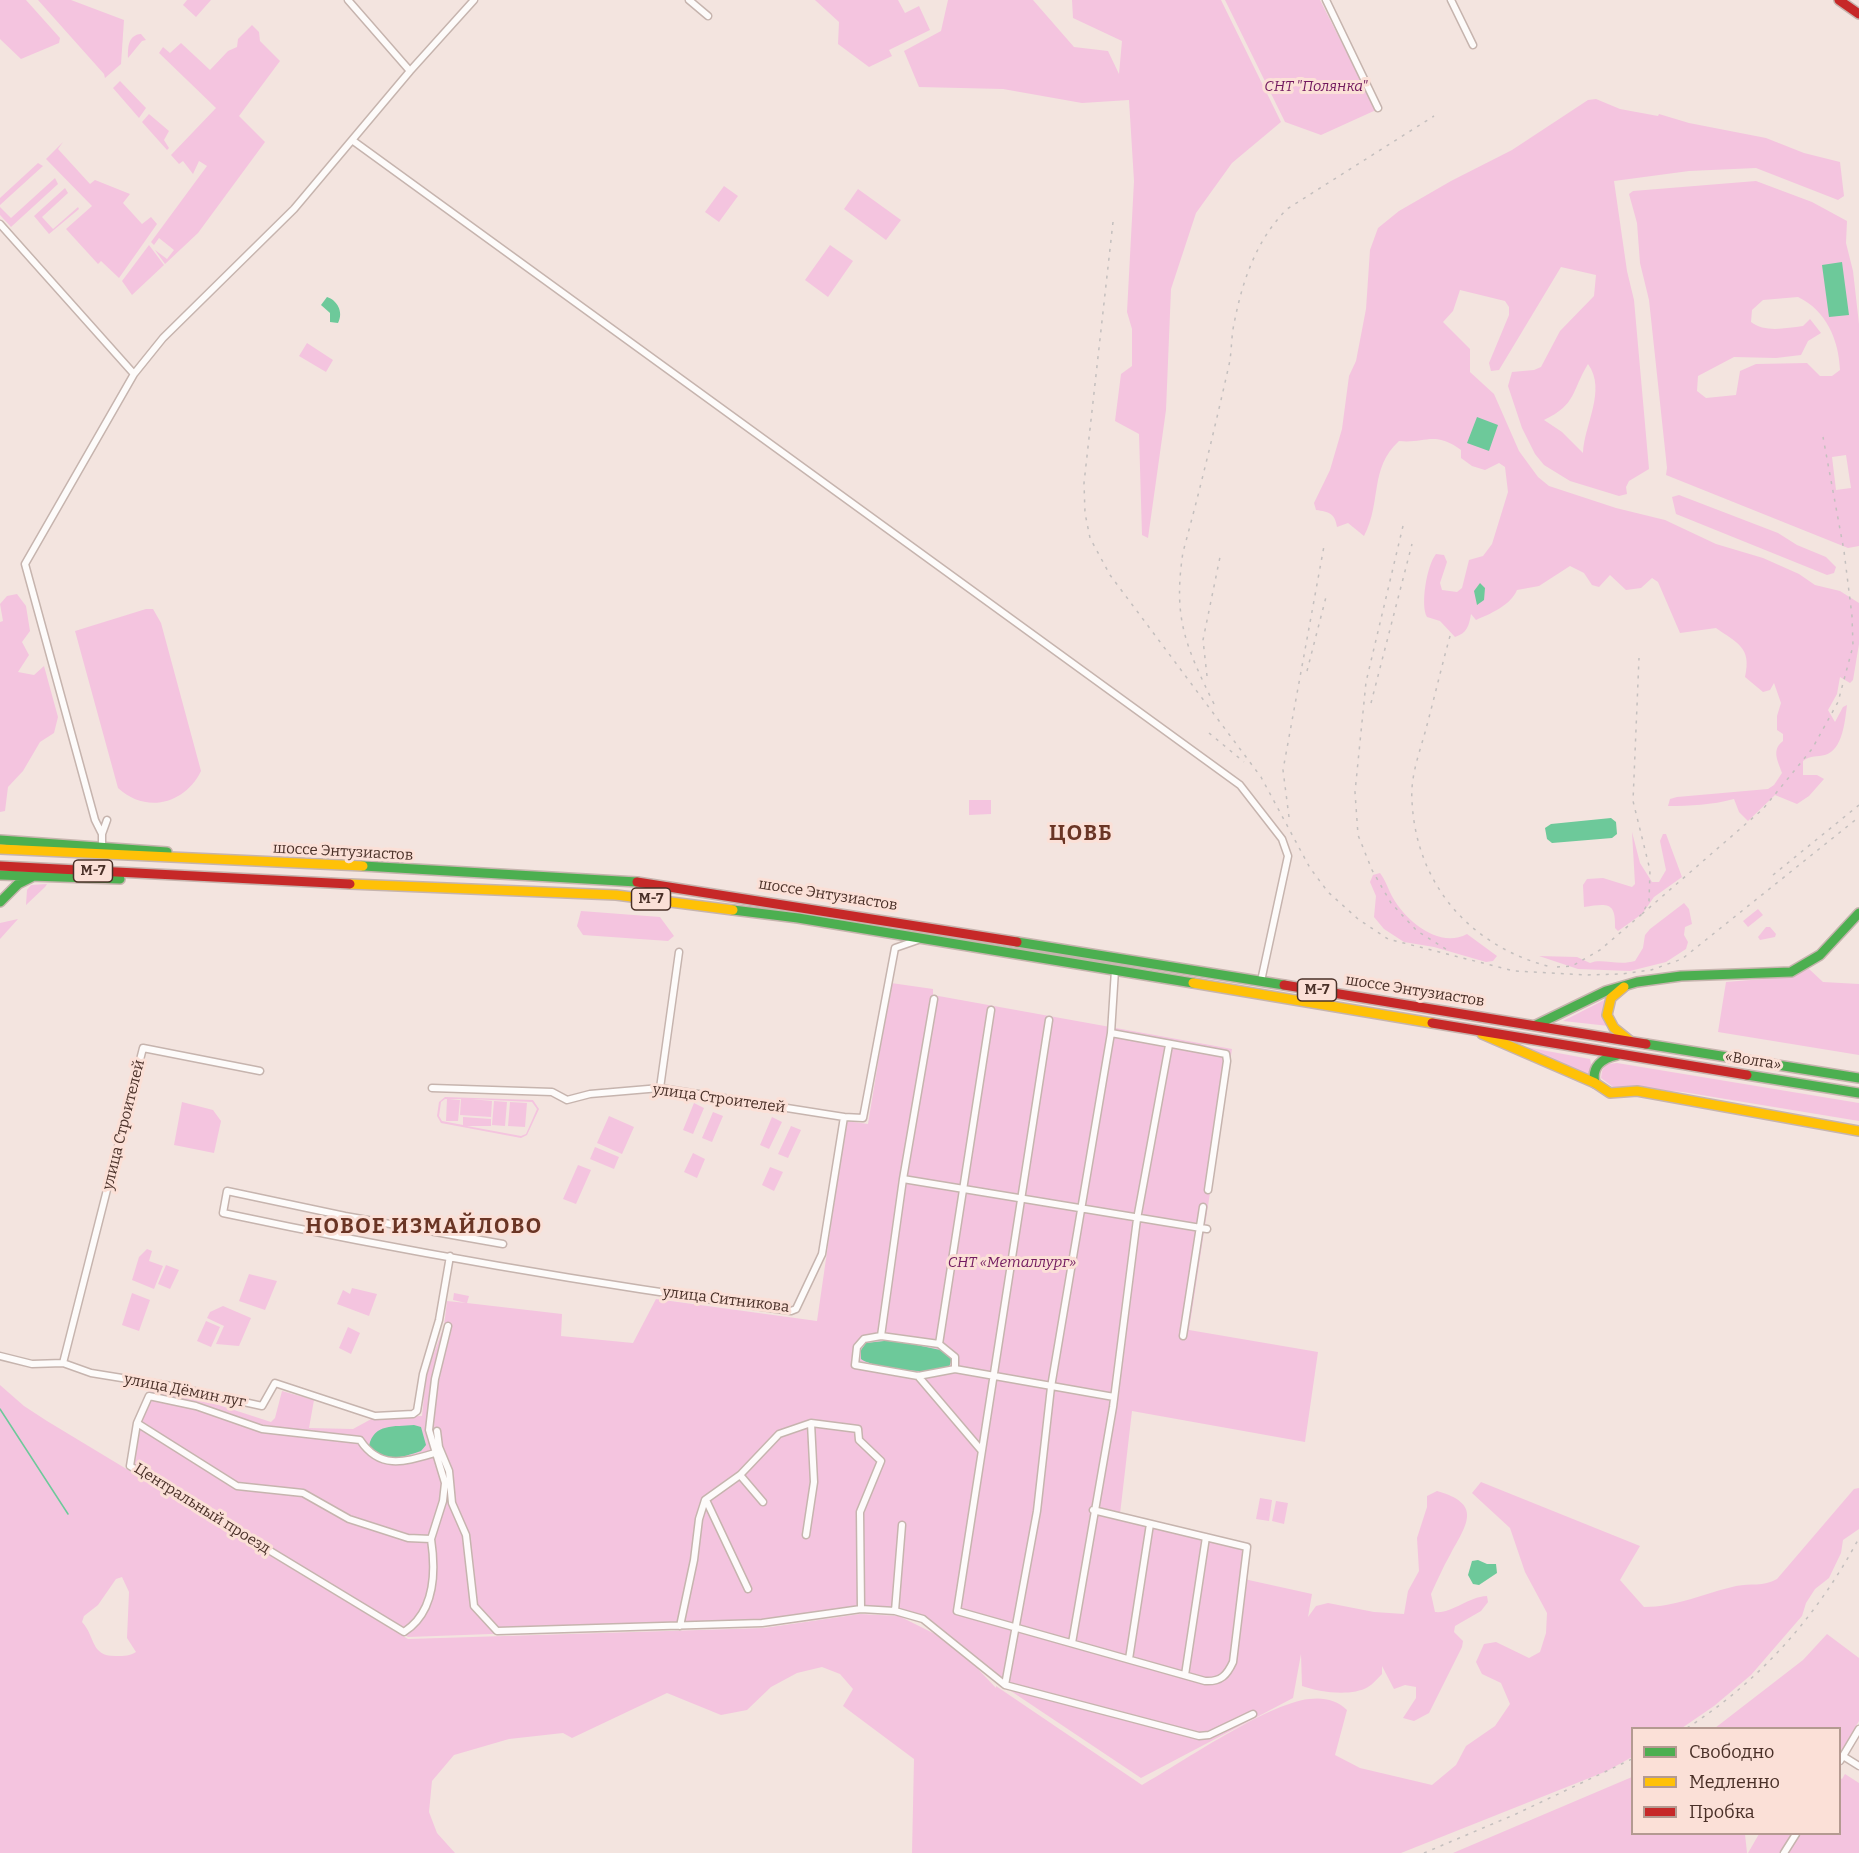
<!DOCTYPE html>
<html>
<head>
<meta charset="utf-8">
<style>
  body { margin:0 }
  #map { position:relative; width:1859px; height:1853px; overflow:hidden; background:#f3e4df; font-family:Bitter,serif }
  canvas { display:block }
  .legend { position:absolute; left:1631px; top:1727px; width:210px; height:108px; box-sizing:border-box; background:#fbe0d7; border:2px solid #b49a91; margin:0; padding:8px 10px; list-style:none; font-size:18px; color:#4a3028 }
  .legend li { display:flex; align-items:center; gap:12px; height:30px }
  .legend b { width:30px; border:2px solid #b49a91 }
</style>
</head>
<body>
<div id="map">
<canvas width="1859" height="1853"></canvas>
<ul class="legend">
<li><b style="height:8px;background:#4caf50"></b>Свободно</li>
<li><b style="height:8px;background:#ffc107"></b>Медленно</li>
<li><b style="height:8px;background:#c62828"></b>Пробка</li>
</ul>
</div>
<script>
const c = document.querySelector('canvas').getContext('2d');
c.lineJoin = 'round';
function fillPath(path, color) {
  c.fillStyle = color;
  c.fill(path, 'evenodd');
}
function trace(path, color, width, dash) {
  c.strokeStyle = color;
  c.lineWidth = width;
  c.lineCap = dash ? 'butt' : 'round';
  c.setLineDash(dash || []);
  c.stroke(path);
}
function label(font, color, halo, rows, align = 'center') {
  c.font = font + ' Bitter,serif';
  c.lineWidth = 6;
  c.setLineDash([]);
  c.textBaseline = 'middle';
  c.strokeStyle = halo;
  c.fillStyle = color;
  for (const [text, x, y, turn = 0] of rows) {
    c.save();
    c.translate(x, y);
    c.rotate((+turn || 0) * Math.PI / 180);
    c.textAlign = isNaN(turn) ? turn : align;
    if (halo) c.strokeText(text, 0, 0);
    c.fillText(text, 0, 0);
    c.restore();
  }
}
const green = new Path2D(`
  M0,0H26L60,38L59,43L21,59L0,39Z
  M38,0H71L124,20L121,64L105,78L104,74Z
  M187,0H211L196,17L183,5Z
  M815,0H898L905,13L919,6L930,30L889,50L892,56L869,67L838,44L839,22Z
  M948,0H1033L1074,47L1108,51L1119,74L1122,41L1073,18L1072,0H1221L1281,122L1232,163L1196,213L1171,289L1166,410L1148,538L1142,535L1139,434L1115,421L1121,374L1132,366V329L1127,312L1134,181L1129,100L1082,103L1003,89L919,87L904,51L941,31Z
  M1225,0H1320L1376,110L1321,135L1285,122Z
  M252,25L259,32L260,41L280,61L239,116L265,142L198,233L165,264L155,250L167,259L174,250L159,238L154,245L151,242L207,166L199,161L193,174L183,161L179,164L171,155L216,108L159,53L163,47L170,53L181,43L210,70L228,51L237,47L238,39Z
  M141,34L146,40L142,41L128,58C128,47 128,35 141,34Z
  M120,81L146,108L139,118L113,88Z
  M1596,99L1620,109L1658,116L1659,114L1689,123L1766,138L1804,153L1840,162L1844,196L1838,200L1756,168L1689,171L1614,181L1627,271L1634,300L1649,469L1629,481L1626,487L1627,494L1619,496L1570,481L1544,465L1535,454L1522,428L1508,386L1512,372L1534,370L1541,367L1560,331L1594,296L1596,275L1561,267L1499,370L1491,371L1489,363L1509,315V307L1505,301L1460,290L1453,311L1443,322L1470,349V372L1494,394L1519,451L1538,477L1549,486L1616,508L1665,520L1716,544L1763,558L1799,574L1815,585L1840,591L1859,603V644L1853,680L1850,683L1840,677L1837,694L1828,710L1835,722L1843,707L1847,705C1845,720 1843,750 1825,755C1817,757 1811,755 1803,761V775H1817L1824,779L1809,796L1797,804L1775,795L1748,821L1739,812L1734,799C1711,805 1691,806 1668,806L1670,799L1677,797L1768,789L1774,785L1782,773C1778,761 1771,750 1783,741V734L1777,730V716L1781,703L1774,683L1770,690L1763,692L1745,677C1752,647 1737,643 1716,628L1680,633L1658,582L1652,578L1641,588L1626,590L1610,575L1599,587L1592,585L1584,573L1570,566L1539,586L1517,590C1511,605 1490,614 1476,620L1471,614C1469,626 1467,633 1455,637L1440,621L1427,617C1420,605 1427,565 1436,554L1444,555L1447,562L1440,583L1442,590L1457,592L1462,588L1469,560L1483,556L1492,544L1508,492L1505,467L1499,463L1485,470L1472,466L1461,458V450C1434,430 1425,444 1399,441C1369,468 1382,502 1364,536L1348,523L1337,527C1335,513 1329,512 1316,510L1314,503L1330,470L1342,429L1349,376L1356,361L1366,309L1370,250L1378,228L1399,211L1451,181L1512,150L1588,100ZM1588,364C1607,390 1584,425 1583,453L1562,432L1544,420C1577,404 1571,392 1588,364Z
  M149,114L169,131L164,140L169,148L167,150L142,122Z
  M63,142L58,149L90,184L95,180L130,194L123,203L142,224L151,217L157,224L119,278L101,261L98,264L66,229L92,206L46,159Z
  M38,163L43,166L0,205V198Z
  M55,178L58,184L11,227L0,215V207L11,218Z
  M1756,181L1812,202L1847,221L1846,243L1853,271L1859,324V546L1848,548L1666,475L1667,468L1649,300L1640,263L1637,223L1629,194L1633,191ZM1798,297C1826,310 1839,340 1840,370L1832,376H1820L1807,363L1756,364L1740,371L1736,395L1706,398L1697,391L1698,376L1734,357L1776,358L1801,355L1808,341L1821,333L1810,319L1803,326C1786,328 1765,333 1751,322L1752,310L1763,300ZM1846,455L1851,488L1836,490L1832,457Z
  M724,186L738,196L719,222L705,212Z
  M65,188L68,193L42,217L53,229L78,207L79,209L49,234L34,216Z
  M858,189L901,220L886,240L844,209Z
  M149,245L164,265L132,295L122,281Z
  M830,245L853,261L828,297L805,280Z
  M307,343L333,360L326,372L299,356Z
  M1679,495L1778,533L1797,545L1826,557L1836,567L1834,573L1827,575L1676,514L1672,497Z
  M17,594L26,606L30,631L22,642L29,655L18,672L34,675L44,666L58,717L54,733L40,742L23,771L8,787L5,811L0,812V622L3,621L0,604L7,596Z
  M146,609H153L161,623L201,771C185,804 146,814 118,788L75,631Z
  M969,800H991V814L969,815Z
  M1632,832L1640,863L1652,882H1659L1666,870L1660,841L1663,834H1666L1682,877L1654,897L1642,914L1618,931L1615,928C1616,901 1607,904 1584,907L1583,885L1587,879L1603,878L1632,887L1635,884Z
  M1380,873C1386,881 1388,889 1393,898C1406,921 1439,949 1467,934L1497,956L1493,961L1486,962L1434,947L1404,942L1384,929L1374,917L1376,896L1370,882L1373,875Z
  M47,884L45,887L26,905L27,890L31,885Z
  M1684,903L1689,909L1692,924L1685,927L1684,935L1688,942L1686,949L1666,962L1630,971L1578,969L1539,956L1577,957L1590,963C1602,958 1618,966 1635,961L1643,948L1645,935L1650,929Z
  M1758,909L1763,915L1748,927L1743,921Z
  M581,911L660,917L674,936L668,941L583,935L577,926Z
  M18,919L0,939V923Z
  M1766,927H1770L1776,934L1775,937L1760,940L1758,937Z
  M1809,969L1823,982L1859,984V1055L1718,1032L1726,982L1788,977Z
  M891,983L933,989V995L1232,1049L1189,1330L1318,1352L1305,1442L1132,1411L1120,1514L1251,1544L1244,1579L1312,1594L1308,1617L1316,1606L1328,1603L1374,1612L1404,1614L1408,1591L1419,1571L1417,1538L1427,1507V1496L1437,1491C1483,1504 1467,1524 1450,1555C1443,1567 1437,1581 1431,1594L1435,1612C1452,1614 1467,1597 1487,1596L1488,1602L1481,1611L1455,1626L1454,1632L1463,1641L1462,1647L1429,1713L1414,1721L1403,1718L1416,1698V1687L1405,1685L1394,1689L1382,1666V1674C1377,1679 1373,1684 1368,1687C1351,1697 1319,1692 1302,1686L1301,1654L1293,1698L1141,1778L978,1669L996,1688V1686L1142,1785C1183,1762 1266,1704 1309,1699C1323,1697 1337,1700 1347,1710L1335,1755L1360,1768L1432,1785L1456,1765L1466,1746L1495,1726L1510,1704L1501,1683L1482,1674L1476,1662L1484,1644L1496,1642L1529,1658L1540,1652L1546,1633L1547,1613L1525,1572L1510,1528L1472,1493L1481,1482L1640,1546L1620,1580L1644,1607C1676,1607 1705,1593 1736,1586C1751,1583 1763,1587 1777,1579L1854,1489L1859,1488V1529L1843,1540L1841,1553L1829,1578L1815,1589L1806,1603L1802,1616L1751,1675L1714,1706L1682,1728H1632V1757L1607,1771L1401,1853H912L914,1759L843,1706L853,1689L840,1674L822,1667L797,1673L771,1687L747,1710L721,1715L667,1693L572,1738L563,1733L509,1739L454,1755L432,1781L429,1812L437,1833L455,1853H0V1385L24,1406L47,1421L408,1639L764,1628L860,1614L899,1616L941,1637L923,1621L893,1614L869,1612L768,1624L408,1637L129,1468L136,1422L150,1390L197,1398L271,1422L275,1418L282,1391L314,1400L309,1428L353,1429L375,1417L422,1416L426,1375L444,1326L447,1301L466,1303L453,1300L454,1293L469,1296L467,1303L562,1314L561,1336L633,1343L656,1299L817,1321L846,1121L868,1124ZM122,1577L129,1592L127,1638L136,1652C130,1656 124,1656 117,1656C90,1657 96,1637 82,1622L84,1616L98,1605L116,1579Z
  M1606,999L1609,1026L1563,1021Z
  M1515,1045L1590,1059L1592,1068L1589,1079Z
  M1617,1063L1859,1103V1121L1683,1092L1613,1087L1601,1078L1602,1071L1606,1064Z
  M445,1097L533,1100L539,1109L527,1135L521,1138L441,1123L437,1116L439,1102ZM445,1099H447L446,1121H458L460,1100L449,1099H461L460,1115L491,1117L492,1101L471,1099L532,1102L537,1109L526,1134L521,1136L467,1126H491V1119L463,1117V1125L442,1121L439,1116L441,1102Z
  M494,1101L507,1102L505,1126L492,1125Z
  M182,1102L213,1110L221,1121L214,1153L174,1145Z
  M510,1102L527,1103L525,1127L508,1126Z
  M694,1103L704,1108L693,1134L683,1130Z
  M713,1112L723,1116L712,1142L702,1138Z
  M609,1116L634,1127L622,1154L597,1143Z
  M772,1117L782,1122L769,1149L760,1145Z
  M791,1126L801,1130L788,1158L778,1154Z
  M595,1147L619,1157L614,1169L590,1159Z
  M693,1153L705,1159L697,1178L684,1172Z
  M578,1165L591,1170L576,1204L563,1199Z
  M770,1167L783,1172L774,1191L762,1185Z
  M147,1249L152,1251L149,1261L163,1266L154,1289L132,1280L139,1257Z
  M166,1265L179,1270L170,1289L158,1284Z
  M249,1274L277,1281L265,1310L239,1301Z
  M352,1288L377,1294L369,1316L337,1304L343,1290L350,1294Z
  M132,1293L150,1300L139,1331L122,1325Z
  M223,1306L251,1318L239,1346L216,1344L224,1326L207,1318L210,1312Z
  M206,1321L220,1327L211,1347L197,1341Z
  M348,1327L360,1333L351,1354L339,1348Z
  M1260,1498L1272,1500L1269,1521L1256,1519Z
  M1276,1501L1288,1503L1284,1524L1272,1521Z
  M1827,1634L1859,1658V1721L1840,1753V1728H1715L1803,1660Z
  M1845,1774L1859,1783V1853H1748L1759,1834H1840V1778L1842,1779Z
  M1632,1777V1834H1745L1747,1853H1453Z`);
const water = new Path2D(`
  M1842,262L1849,315L1829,317L1822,265Z
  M327,297C337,300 344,312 338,323L330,322V313L321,305Z
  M1477,417L1498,425L1489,451L1467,443Z
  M1480,583L1485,588L1484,600L1477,605L1474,591Z
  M1611,818L1616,822L1617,834L1612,838L1552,843L1547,839L1545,828L1551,824Z
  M893,1340L945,1351L951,1357C951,1362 951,1366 946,1369C933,1375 872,1368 861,1359V1350L866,1343Z
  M414,1425L421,1427L426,1445L421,1451C403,1457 381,1465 369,1446C374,1423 394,1427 414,1425Z
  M1478,1560L1487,1564H1496L1497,1573L1479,1585L1473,1584L1468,1575L1472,1561Z`);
const stream = new Path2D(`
  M0,1409L68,1514`);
const street = new Path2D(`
  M348,0L410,71
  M689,0L708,16
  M1326,0L1378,108
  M1451,0L1473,45
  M352,140L1240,785L1282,839L1288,856L1261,981
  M0,224L134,374
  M102,834L95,820L25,564L134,374L163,338L294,209L410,71L474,0
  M102,847V834L107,820
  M1049,1020L957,1611L1205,1681C1221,1682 1227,1675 1233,1662L1247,1547L1093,1510
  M1111,1033L1226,1054L1227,1061L1208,1190
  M432,1088L552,1092L567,1100L590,1094L660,1088L844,1117L863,1118L895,948L918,940
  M660,1088L679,952
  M903,1179L1207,1229
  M503,1244L345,1216L227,1191L223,1213C411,1253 601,1285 791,1311L796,1309L822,1254L844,1117
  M881,1336L903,1179L934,999
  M1183,1336L1203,1207
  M939,1344L991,1010
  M0,1356L32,1364L63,1363L91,1373L171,1386L262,1406L275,1383L375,1416L413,1414L417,1411L423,1374L439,1320L450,1256
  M63,1363L143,1048L260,1071
  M955,1369L918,1376L855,1365L857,1347L864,1339L881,1336L939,1344L955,1357V1369L1114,1397
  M918,1376L981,1450
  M137,1423L149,1396L196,1406L262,1429L360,1440C380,1470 404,1462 435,1453
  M437,1431L439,1447L449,1471L452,1503L466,1535L474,1606L497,1631L762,1623L861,1609L895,1611L923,1619L1005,1685L1199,1736L1209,1735L1253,1714
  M740,1475L763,1502
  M706,1500L748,1589
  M806,1535L814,1482L811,1423
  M431,1539C436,1572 435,1612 404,1632L130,1466L137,1423L237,1486L303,1493L349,1519L408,1538L431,1539L443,1501L445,1483L429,1430L435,1379L448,1326
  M895,1611L902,1525
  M680,1626L694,1560L699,1519L705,1500L740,1475L779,1434L811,1423L858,1429L859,1440L881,1461L860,1512L861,1609
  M1072,1643L1113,1407L1137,1219L1169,1045
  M1129,1659L1150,1524
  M1185,1675L1206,1537
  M1005,1685L1037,1511L1051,1387L1111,1033L1115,970
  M1843,1756L1859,1766
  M1840,1761L1859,1729
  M1784,1853L1796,1834`);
const fast = new Path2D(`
  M0,840L167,852
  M363,866L637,882
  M0,875L120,879
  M0,902L18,884L32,877
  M733,910L798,918L1193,983
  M1017,942L1284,985
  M1536,1025L1606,991L1637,982L1681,976L1791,972L1820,955L1859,913
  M1646,1044L1859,1078
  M1747,1075L1859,1093
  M1595,1083C1591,1067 1602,1058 1617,1055`);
const slow = new Path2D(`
  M0,849L363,866
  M350,884L616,895L733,910
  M1193,983L1432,1023
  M1624,987L1611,998L1607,1015L1614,1028L1630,1041
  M1482,1034L1595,1083L1610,1093L1637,1091L1859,1131`);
const jam = new Path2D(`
  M1839,0L1859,14
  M0,866L350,884
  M637,882L1017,942
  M1284,985L1646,1044
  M1432,1023L1747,1075`);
const rail = new Path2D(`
  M1113,222L1084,483L1085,513L1090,538L1110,575L1261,777L1310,868L1328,892L1358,919L1388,939L1514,971L1586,975L1621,974L1651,970L1682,959L1859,817
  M1403,526L1366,682L1355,792L1358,835L1372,870L1391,903L1417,931L1449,951
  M1450,636C1442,665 1435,695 1427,725C1421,749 1410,775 1412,801C1416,885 1471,947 1551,967
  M1307,671L1326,597
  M1207,676L1203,640L1220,557
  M1371,703L1412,544
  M1214,704C1185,645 1173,618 1183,552C1200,490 1215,427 1229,365C1232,351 1231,337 1234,324C1242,282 1256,240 1287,209L1434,116
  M1209,733L1244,762
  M1289,817L1283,770L1324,546
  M1773,875L1859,805
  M1642,914L1763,809L1812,749L1838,702L1853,646L1852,616L1844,551L1823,437
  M1557,967L1572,966L1600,950L1642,914L1649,901L1650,870L1633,801L1639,658
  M1687,1728C1760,1681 1818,1615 1859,1538
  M1424,1853L1516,1814L1632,1759`);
const shields = [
  [93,871,39],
  [651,899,39],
  [1317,990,39]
];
const shieldNames = [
  ["М-7",93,871],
  ["М-7",651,899],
  ["М-7",1317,990]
];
const parkNames = [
  ["СНТ \"Полянка\"",1316,87],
  ["СНТ «Металлург»",1012,1263]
];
const streetNames = [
  ["шоссе Энтузиастов",343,852,3],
  ["шоссе Энтузиастов",828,895,9],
  ["шоссе Энтузиастов",1415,991,9],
  ["«Волга»",1753,1061,9],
  ["улица Строителей",719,1099,8],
  ["улица Строителей",124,1125,-76],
  ["улица Ситникова",726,1300,7],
  ["улица Дёмин луг",185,1391,11],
  ["Центральный проезд",202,1509,32]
];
const districtNames = [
  ["ЦОВБ",1081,834],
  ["НОВОЕ ИЗМАЙЛОВО",424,1227]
];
fillPath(green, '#f4c4df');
fillPath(water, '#6dc99a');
trace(stream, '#6dc99a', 1.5);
trace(street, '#c6b4ae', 9);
trace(fast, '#c6b4ae', 12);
trace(slow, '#c6b4ae', 12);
trace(jam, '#c6b4ae', 12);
trace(street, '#fdfbfa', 6);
trace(fast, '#4caf50', 9);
trace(slow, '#ffc107', 9);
trace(jam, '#c62828', 9);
trace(rail, '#c4bfbe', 1.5, [3, 6]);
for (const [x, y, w] of shields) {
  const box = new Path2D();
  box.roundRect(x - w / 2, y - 11, w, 22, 4.5);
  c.fillStyle = '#fbe0d7';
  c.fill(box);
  trace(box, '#4a3028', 1.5);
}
label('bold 14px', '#4a3028', null, shieldNames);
label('italic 15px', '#721a5f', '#fbe0d7', parkNames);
label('15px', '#4a3028', '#fbe0d7', streetNames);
c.letterSpacing = '1.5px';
label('bold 21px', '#6a3525', '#fbe0d7', districtNames);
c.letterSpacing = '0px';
</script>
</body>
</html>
